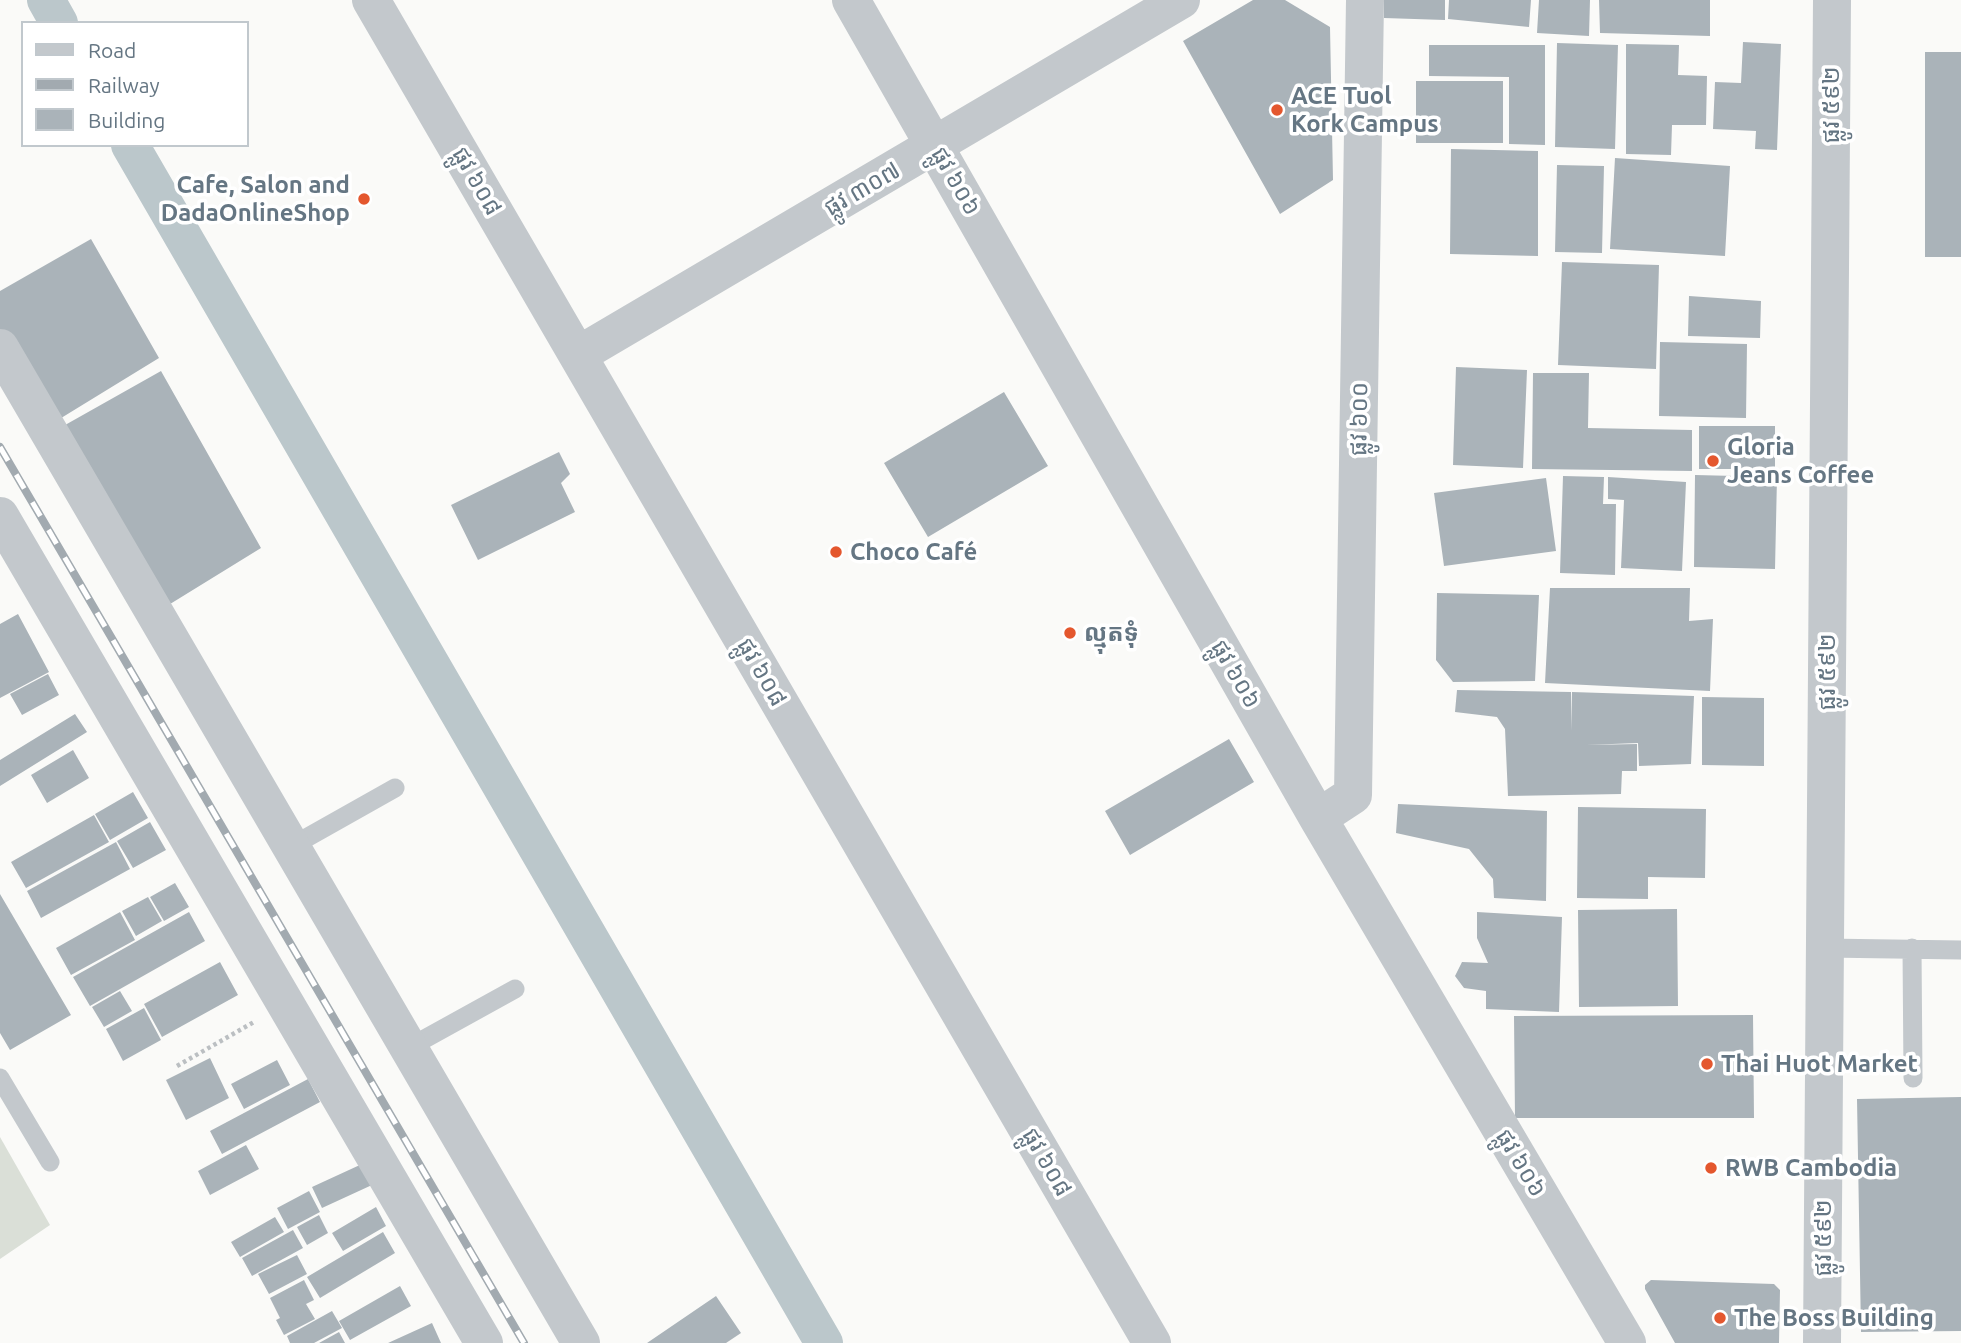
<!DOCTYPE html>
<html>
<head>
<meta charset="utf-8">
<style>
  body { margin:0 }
  #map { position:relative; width:1961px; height:1343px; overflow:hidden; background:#fafaf8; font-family:Ubuntu,sans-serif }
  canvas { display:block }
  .legend { position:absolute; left:21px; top:21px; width:228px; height:126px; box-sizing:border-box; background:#fff; border:2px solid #c1c8cd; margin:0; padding:9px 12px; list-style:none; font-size:21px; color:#657683 }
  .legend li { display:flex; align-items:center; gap:14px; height:35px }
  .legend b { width:35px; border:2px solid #c1c8cd }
</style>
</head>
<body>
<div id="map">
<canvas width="1961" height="1343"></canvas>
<ul class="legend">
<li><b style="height:9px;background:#c3c8cc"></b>Road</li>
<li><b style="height:9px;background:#a2aab0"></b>Railway</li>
<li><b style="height:19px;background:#aab3b9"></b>Building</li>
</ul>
</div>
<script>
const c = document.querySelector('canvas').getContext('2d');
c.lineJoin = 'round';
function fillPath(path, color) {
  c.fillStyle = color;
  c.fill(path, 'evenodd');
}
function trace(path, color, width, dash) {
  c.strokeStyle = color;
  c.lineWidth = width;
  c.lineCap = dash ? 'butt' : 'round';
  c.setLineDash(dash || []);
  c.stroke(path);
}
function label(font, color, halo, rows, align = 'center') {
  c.font = font + ' Ubuntu,"Noto Sans Khmer",sans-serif';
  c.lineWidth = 7;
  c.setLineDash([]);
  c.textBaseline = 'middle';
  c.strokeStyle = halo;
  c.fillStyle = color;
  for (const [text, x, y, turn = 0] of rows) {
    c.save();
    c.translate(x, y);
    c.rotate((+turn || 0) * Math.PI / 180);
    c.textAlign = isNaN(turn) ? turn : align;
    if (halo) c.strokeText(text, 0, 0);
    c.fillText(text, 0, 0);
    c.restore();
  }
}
const green = new Path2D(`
  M0,1137L50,1225L0,1259Z`);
const canal = new Path2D(`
  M46,0L59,23
  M130,145L824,1343`);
const building = new Path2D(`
  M1253,0H1285L1330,27L1333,180L1280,214L1183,41Z
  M1384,0H1445V20L1384,18Z
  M1449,0H1531L1529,27L1448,19Z
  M1539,0H1590L1589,36L1537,33Z
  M1599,0H1710V36L1600,33Z
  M1743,42L1781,44L1777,150L1755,149L1756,131L1713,129L1715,82L1741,83Z
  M1557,43L1618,45L1615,149L1555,147Z
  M1626,44L1679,45L1678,75L1707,76L1706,125H1672L1671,155L1626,154Z
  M1429,45H1545V145L1509,144V77L1429,76Z
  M1925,52H1961V257H1925Z
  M1416,81H1503V143H1416Z
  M1451,149L1538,151V256L1450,254Z
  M1615,158L1730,166L1725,256L1610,249Z
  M1557,165L1604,166L1602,253L1555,252Z
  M91,239L159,358L53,423L0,334V291Z
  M1562,262L1659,265L1656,369L1558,365Z
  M1689,296L1761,301L1760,338L1688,336Z
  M1660,342L1747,344L1746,418L1659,416Z
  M1456,367L1527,370L1523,468L1453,465Z
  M161,371L261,548L162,609L58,429Z
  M1533,373H1589L1588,428L1692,430V471L1532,469Z
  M1004,392L1048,466L928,537L884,463Z
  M1699,426H1775V469H1699Z
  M559,452L570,474L561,483L575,512L478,560L451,505Z
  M1695,475L1777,477L1775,569L1694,567Z
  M1563,476L1604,477L1603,504H1616L1615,575L1560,573Z
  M1608,477L1686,482L1682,571L1621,568L1624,500L1608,499Z
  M1546,478L1556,551L1444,566L1434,493Z
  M1550,588H1690L1689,621L1713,619L1710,691L1545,683Z
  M1437,593L1539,595L1535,681L1453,682L1436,660Z
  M18,614L49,672L0,698V624Z
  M48,674L59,695L22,715L10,694Z
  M1457,690L1571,692V731L1572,692L1694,696L1691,764L1639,766L1638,743L1586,745L1637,744V771H1622L1621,794L1508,796L1505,729L1497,717L1455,712Z
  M1702,697L1764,698V766L1702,765Z
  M75,714L87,732L0,786V760Z
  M1229,739L1254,782L1130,855L1105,811Z
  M73,750L89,778L47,803L31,775Z
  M133,792L148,818L110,840L95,814Z
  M1398,804L1547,811L1546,901L1494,898L1493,879L1469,849L1396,833Z
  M1578,807L1706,809L1705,878L1648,877V899L1577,898Z
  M94,815L109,842L26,888L11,862Z
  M150,822L166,850L133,868L117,841Z
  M116,842L130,869L41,918L27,891Z
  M175,883L189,907L164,921L150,897Z
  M0,894L71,1015L10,1050L0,1033Z
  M148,897L162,921L136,936L122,911Z
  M1677,909L1678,1006L1579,1007L1578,910Z
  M120,912L135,940L71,975L56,948Z
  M189,912L205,941L90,1006L73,977Z
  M1477,912L1562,917L1559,1012L1486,1009V991L1464,988L1455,976L1462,962L1488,963L1477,938Z
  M220,962L238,995L162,1037L144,1004Z
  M120,991L132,1011L104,1027L92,1007Z
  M144,1008L161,1040L123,1061L106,1029Z
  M1753,1015L1754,1118H1515L1514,1016Z
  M210,1058L229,1098L186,1120L166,1080Z
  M277,1060L290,1085L244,1109L231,1084Z
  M308,1079L320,1102L222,1154L210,1131Z
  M1961,1097V1331L1861,1332L1857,1099Z
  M246,1145L259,1169L210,1195L198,1171Z
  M362,1164L372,1185L322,1208L312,1187Z
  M309,1191L320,1212L288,1229L277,1208Z
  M376,1207L386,1226L343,1251L332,1233Z
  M319,1215L328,1233L307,1245L297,1227Z
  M275,1217L284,1232L240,1257L231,1242Z
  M293,1230L303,1248L252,1276L242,1258Z
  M383,1232L395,1253L320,1298L307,1277Z
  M297,1255L307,1274L269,1294L258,1274Z
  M304,1280L314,1300L306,1304L315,1319L284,1335L276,1320L280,1318L270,1298Z
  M1651,1280L1774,1284L1780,1290L1779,1343H1675L1645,1289V1285Z
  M400,1286L411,1306L350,1340L339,1321Z
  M716,1296L741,1333L726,1343H647Z
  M332,1311L342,1328L314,1343H290L287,1336Z
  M432,1323L441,1343H388Z
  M339,1332L345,1343H319Z`);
const path = new Path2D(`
  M177,1066L254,1022`);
const service = new Path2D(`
  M292,846L395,788
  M1825,948L1961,950
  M1912,948L1913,1078
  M410,1047L515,989
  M0,1078L50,1162`);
const minor = new Path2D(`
  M371,0L1152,1343
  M851,0L1318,818L1627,1343
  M0,348L581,1343
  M578,355L1181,0
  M0,516L484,1343
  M1318,818L1353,795L1365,0`);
const tertiary = new Path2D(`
  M1822,1343L1832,0`);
const rail = new Path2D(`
  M0,447L524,1343`);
const markers = [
  [1277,110,7,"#e4572e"],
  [364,199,7,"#e4572e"],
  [1713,461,7,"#e4572e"],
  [836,552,7,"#e4572e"],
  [1070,633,7,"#e4572e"],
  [1707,1064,7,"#e4572e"],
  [1711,1168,7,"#e4572e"],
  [1720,1318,7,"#e4572e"]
];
const poiNames = [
  ["ACE Tuol",1291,96],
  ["Kork Campus",1291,124],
  ["Cafe, Salon and",350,185,"right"],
  ["DadaOnlineShop",350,213,"right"],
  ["Gloria",1727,447],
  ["Jeans Coffee",1727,475],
  ["Choco Café",850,552],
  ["ល្មុតទុំ",1084,633],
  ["Thai Huot Market",1721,1064],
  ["RWB Cambodia",1725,1168],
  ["The Boss Building",1734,1318]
];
const streetNames = [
  ["ផ្លូវ ៥៩២",1831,105,-90],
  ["ផ្លូវ ៦០៨",477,181,60],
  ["ផ្លូវ ៦០៦",956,181,60],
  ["ផ្លូវ ៣០៧",862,189,-30],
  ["ផ្លូវ ៦០០",1359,419,-89],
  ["ផ្លូវ ៦០៨",762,672,60],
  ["ផ្លូវ ៥៩២",1827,672,-90],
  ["ផ្លូវ ៦០៦",1236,674,60],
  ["ផ្លូវ ៦០៨",1047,1162,60],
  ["ផ្លូវ ៦០៦",1521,1163,59],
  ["ផ្លូវ ៥៩២",1823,1238,-90]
];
fillPath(green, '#dadfd7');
trace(canal, '#bbc7cb', 38);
fillPath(building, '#aab3b9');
trace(path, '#bbbfc2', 4.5, [3.5, 3.5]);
trace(service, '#c3c8cc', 19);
trace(minor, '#c3c8cc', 38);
trace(tertiary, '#c3c8cc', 38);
trace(rail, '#a2aab0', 8);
trace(rail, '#fff', 5, [16]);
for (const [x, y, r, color] of markers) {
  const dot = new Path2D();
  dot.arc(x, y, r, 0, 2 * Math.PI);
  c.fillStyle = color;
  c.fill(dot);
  trace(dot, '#fff', 2.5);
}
label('bold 24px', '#657683', '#fff', poiNames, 'left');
label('24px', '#657683', '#fff', streetNames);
</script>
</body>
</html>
